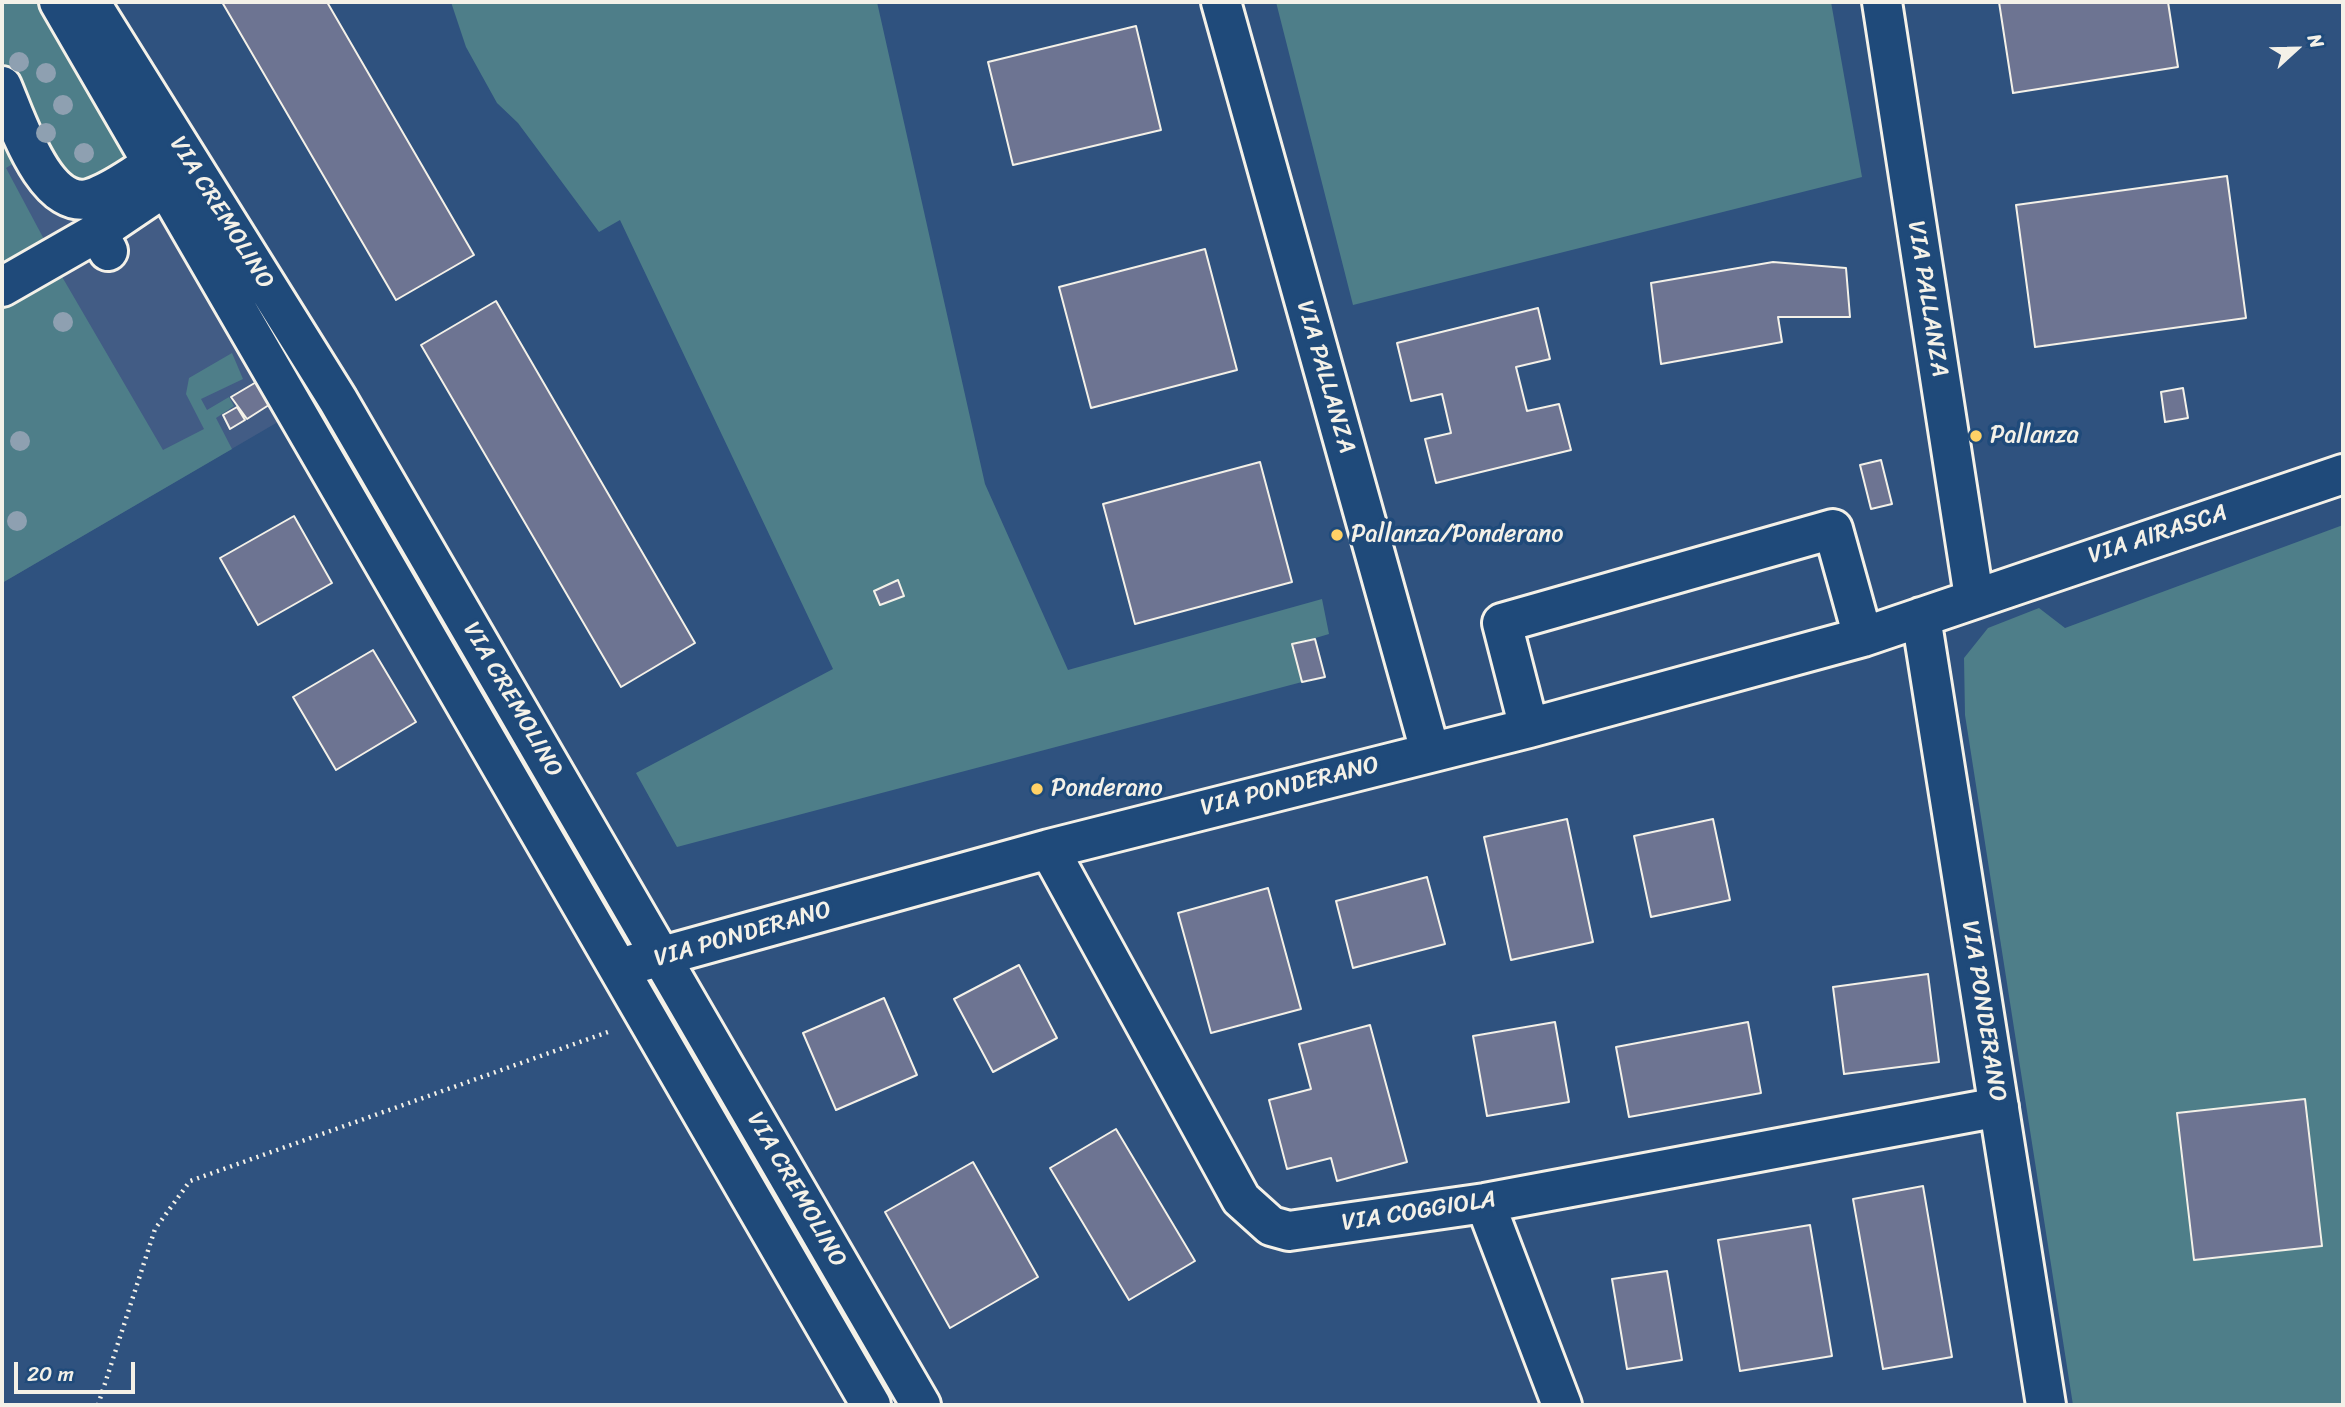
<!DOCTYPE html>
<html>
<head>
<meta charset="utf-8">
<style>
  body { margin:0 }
  #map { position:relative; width:2345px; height:1407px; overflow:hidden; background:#2f527f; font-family:Sriracha,sans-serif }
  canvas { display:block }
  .frame { position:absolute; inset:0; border:4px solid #f4f1e8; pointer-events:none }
  .north { position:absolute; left:2261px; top:14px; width:70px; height:70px; -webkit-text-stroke:5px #1f4a7a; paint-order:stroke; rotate:68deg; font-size:19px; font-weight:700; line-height:28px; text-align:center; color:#f4f1e8 }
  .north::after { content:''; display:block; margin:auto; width:24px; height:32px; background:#f4f1e8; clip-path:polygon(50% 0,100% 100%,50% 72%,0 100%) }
  .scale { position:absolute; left:14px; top:1362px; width:121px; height:32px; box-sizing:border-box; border:4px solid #f4f1e8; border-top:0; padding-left:9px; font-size:21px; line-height:24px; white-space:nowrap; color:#f4f1e8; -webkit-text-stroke:5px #1f4a7a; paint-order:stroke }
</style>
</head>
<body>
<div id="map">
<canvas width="2345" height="1407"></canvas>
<div class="frame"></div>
<div class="north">N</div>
<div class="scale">20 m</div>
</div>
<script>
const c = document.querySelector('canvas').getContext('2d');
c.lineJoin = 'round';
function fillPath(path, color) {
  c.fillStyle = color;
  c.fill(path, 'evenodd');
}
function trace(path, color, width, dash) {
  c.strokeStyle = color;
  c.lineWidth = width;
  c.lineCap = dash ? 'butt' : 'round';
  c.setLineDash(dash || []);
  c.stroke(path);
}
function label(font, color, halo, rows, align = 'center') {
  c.font = font + ' Sriracha,sans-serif';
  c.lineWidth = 7;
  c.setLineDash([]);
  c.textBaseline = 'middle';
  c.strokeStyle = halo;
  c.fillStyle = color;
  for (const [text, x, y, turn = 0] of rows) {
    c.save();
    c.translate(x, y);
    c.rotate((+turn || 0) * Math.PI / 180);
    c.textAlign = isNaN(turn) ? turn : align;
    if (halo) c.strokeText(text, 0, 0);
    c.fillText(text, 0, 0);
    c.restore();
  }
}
const built = new Path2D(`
  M2,2H41L283,419L2,583Z`);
const green = new Path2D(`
  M2,2H41L131,160L102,186L72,181L50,162L11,83L2,56Z
  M451,2H877L985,484L1068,670L1322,599L1329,634L1292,645L1302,682L677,847L636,773L833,669L620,220L599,232L518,123L497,103L466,47Z
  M1276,2H1831L1862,177L1353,305Z
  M2,99L27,155L6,168L46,243L2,267Z
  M61,275L163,450L204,429L186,394L189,378L232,353L243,379L201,399L207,410L229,397L234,406L216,418L232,449L2,583V307Z
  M2343,525V1405H2073L1965,715L1964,658L1988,628L2039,608L2065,628Z`);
const building = new Path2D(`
  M222,2H327L474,255L396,300Z
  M1999,2H2168L2178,67L2013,93Z
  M1136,26L1161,130L1013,165L988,62Z
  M2227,176L2246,318L2035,347L2016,205Z
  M1205,249L1237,370L1091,408L1059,287Z
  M1773,262L1846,268L1850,317H1778L1782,342L1661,364L1651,283Z
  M496,301L695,643L621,687L421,345Z
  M1538,308L1550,359L1516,367L1527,411L1559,404L1571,450L1436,483L1425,439L1451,433L1442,394L1411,401L1397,343Z
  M258,381L272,403L247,419L231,397Z
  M2183,388L2188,418L2165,422L2161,392Z
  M237,407L245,420L230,429L223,415Z
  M1881,460L1892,504L1871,509L1860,465Z
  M1260,462L1292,582L1135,624L1103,504Z
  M294,516L332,583L258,625L220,558Z
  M898,580L904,596L880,605L874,591Z
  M1315,639L1325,677L1302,682L1292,644Z
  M373,650L416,722L336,770L293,697Z
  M1567,819L1593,942L1511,960L1484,837Z
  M1713,819L1730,900L1651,917L1634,836Z
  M1427,877L1445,944L1353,968L1336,901Z
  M1268,888L1301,1009L1211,1033L1178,913Z
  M1019,965L1057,1038L993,1072L954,999Z
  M1928,974L1939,1062L1844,1074L1833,987Z
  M884,998L917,1075L836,1110L803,1033Z
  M1555,1022L1569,1102L1487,1116L1473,1036Z
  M1748,1022L1761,1093L1629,1117L1616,1047Z
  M1370,1025L1407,1162L1337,1181L1331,1158L1287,1169L1269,1100L1311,1089L1299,1044Z
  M2305,1099L2322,1246L2194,1260L2177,1113Z
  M1116,1129L1195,1261L1129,1300L1050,1168Z
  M973,1162L1038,1277L950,1328L885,1212Z
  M1923,1186L1952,1357L1883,1369L1853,1199Z
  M1810,1225L1832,1356L1740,1371L1718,1240Z
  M1667,1271L1682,1360L1627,1369L1612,1279Z`);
const path = new Path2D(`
  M98,1405L155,1229L190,1181L608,1032`);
const minor = new Path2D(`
  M59,2L871,1405
  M90,2L338,400L921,1405
  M1221,2L1430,751
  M1882,2L1974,597
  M2,86C16,118 45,214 92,198C114,191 133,175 153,164
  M108,251L98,232L166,186
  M2,287L98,232
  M1921,617L2046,1405
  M1529,728L1502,623L1833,529L1863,637
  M1049,849L1241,1199L1271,1226L1289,1231L1485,1203L1999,1107
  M619,968L1049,849L1529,728L1863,637L2343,474
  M1485,1203L1562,1405`);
const trees = [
  [19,62],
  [46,73],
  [63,105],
  [46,133],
  [84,153],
  [63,322],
  [20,441],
  [17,521]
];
const markers = [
  [1976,436,7,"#ffd166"],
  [1337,535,7,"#ffd166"],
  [1037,789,7,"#ffd166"]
];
const streetNames = [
  ["VIA CREMOLINO",221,213,58],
  ["VIA PALLANZA",1927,299,81],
  ["VIA PALLANZA",1325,377,74],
  ["VIA AIRASCA",2158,535,-18],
  ["VIA CREMOLINO",512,700,60],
  ["VIA PONDERANO",1290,787,-14],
  ["VIA PONDERANO",743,935,-16],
  ["VIA PONDERANO",1983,1011,81],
  ["VIA CREMOLINO",796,1190,60],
  ["VIA COGGIOLA",1419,1212,-9]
];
const poiNames = [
  ["Pallanza",1990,436],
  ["Pallanza/Ponderano",1351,535],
  ["Ponderano",1051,789]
];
fillPath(built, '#425c85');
fillPath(green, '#4e7e89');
fillPath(building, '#6d7492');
trace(building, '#f4f1e8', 2);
trace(minor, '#f4f1e8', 44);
trace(path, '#f4f1e8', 4.5, [2, 5]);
trace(minor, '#1f4a7a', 38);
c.fillStyle = '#8ea0b1';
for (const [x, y] of trees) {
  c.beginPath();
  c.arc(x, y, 10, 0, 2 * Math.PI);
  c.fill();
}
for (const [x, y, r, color] of markers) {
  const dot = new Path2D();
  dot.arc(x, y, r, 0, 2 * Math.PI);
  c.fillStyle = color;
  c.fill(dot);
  trace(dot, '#1f4a7a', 2.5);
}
label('24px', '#f4f1e8', '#1f4a7a', streetNames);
label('24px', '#f4f1e8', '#1f4a7a', poiNames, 'left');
</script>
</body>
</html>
